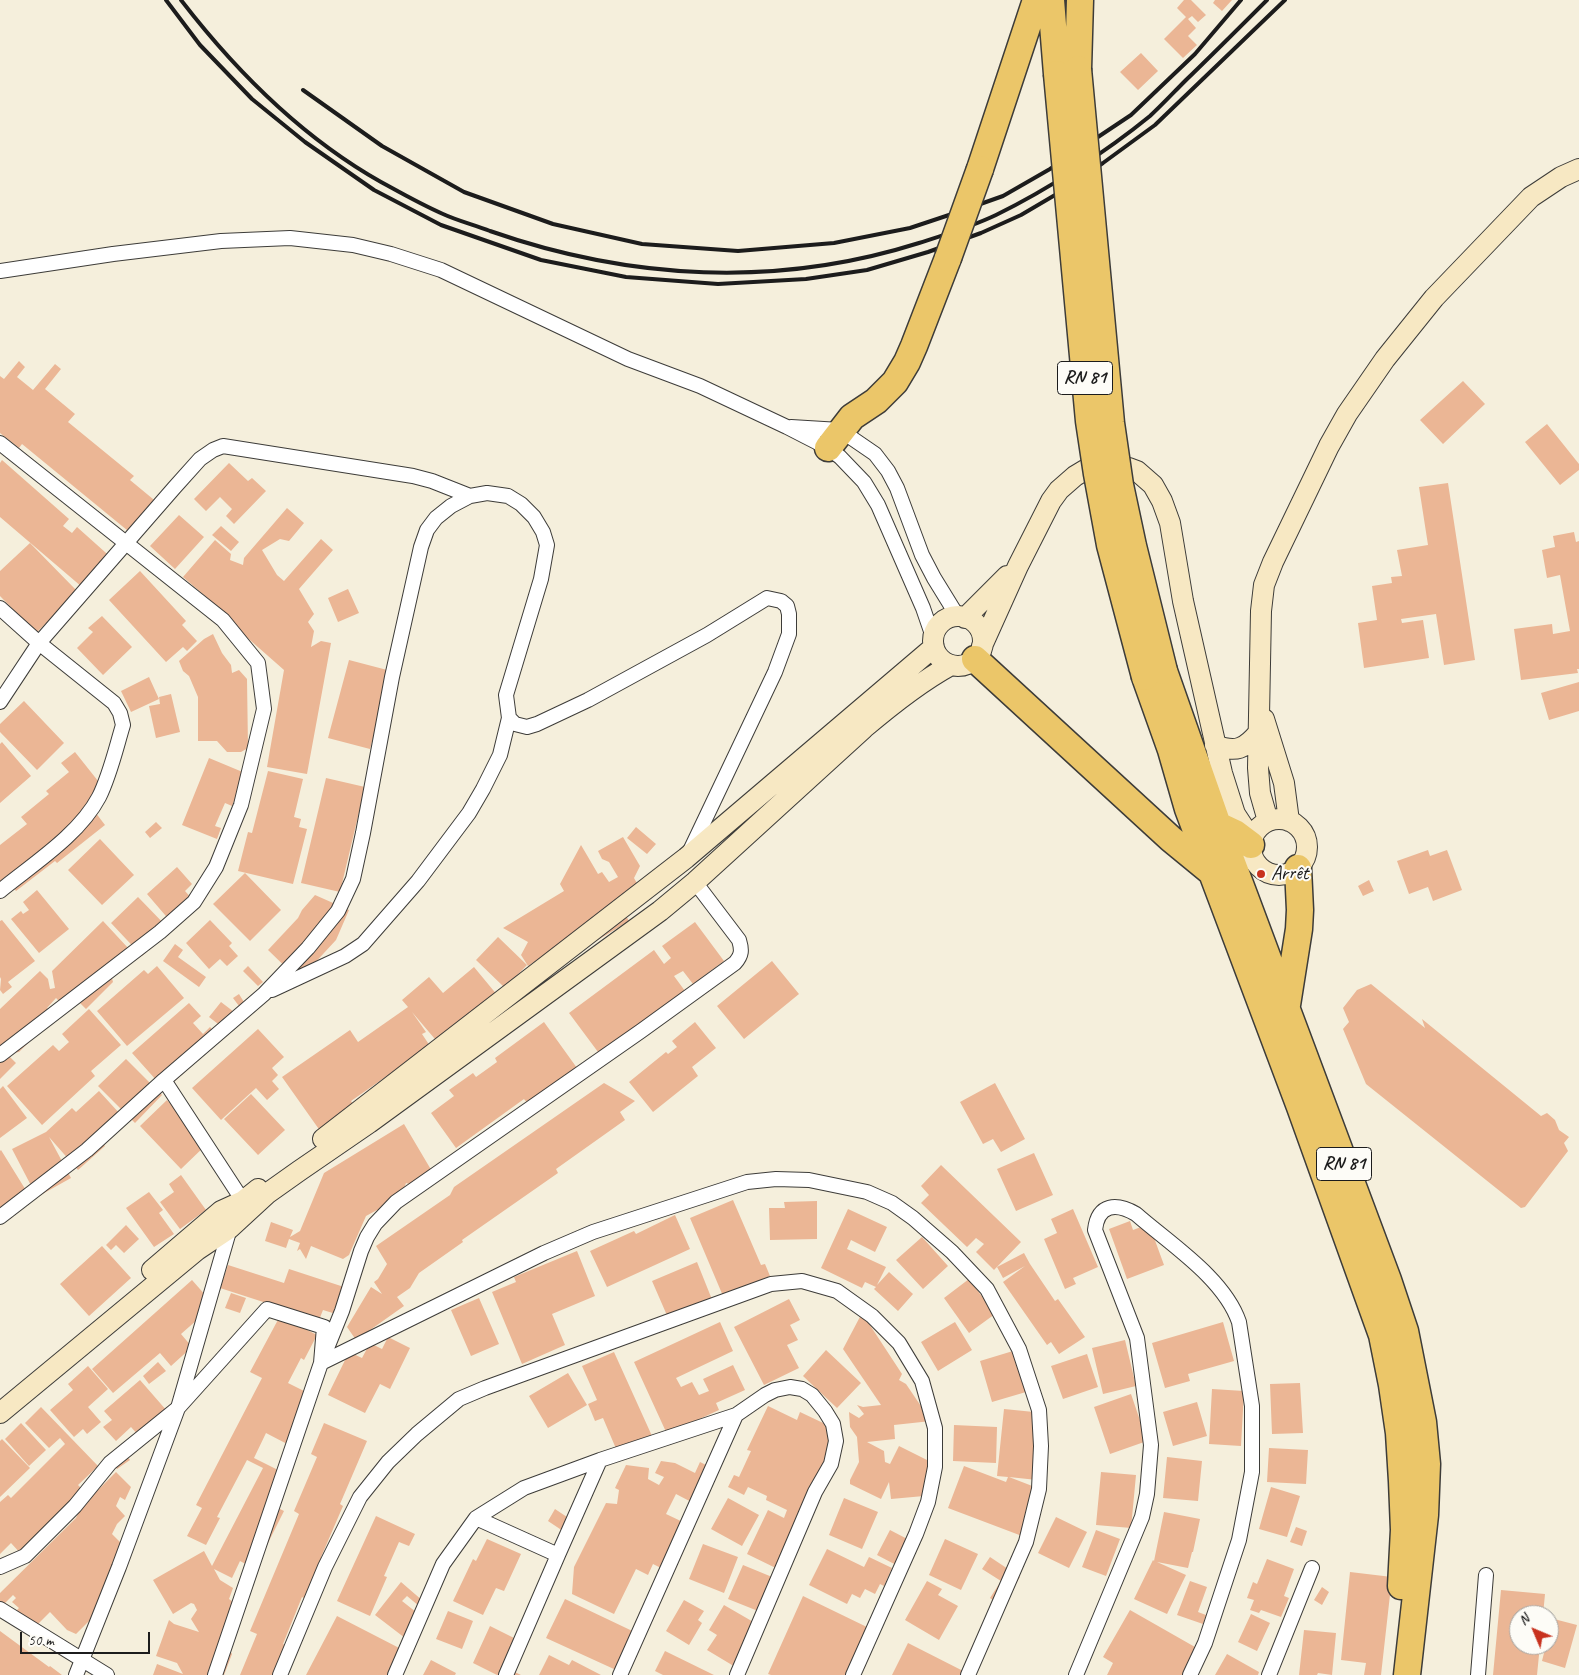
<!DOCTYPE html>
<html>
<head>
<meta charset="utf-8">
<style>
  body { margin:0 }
  #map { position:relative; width:1579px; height:1675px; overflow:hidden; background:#f5efdc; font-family:Caveat,sans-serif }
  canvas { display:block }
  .north { position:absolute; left:1509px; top:1605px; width:50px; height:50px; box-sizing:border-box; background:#fdfcf7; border:1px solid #a3a29f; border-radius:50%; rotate:315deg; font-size:14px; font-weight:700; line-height:20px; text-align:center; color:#1c1c1c }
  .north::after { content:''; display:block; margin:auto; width:18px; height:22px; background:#c8321e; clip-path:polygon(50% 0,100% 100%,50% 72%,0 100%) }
  .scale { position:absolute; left:20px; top:1632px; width:130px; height:22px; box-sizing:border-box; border:2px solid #1c1c1c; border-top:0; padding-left:6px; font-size:15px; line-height:18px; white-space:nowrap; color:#1c1c1c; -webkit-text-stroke:4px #fdfcf7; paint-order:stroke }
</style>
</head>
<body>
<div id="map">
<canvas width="1579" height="1675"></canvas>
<div class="north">N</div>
<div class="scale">50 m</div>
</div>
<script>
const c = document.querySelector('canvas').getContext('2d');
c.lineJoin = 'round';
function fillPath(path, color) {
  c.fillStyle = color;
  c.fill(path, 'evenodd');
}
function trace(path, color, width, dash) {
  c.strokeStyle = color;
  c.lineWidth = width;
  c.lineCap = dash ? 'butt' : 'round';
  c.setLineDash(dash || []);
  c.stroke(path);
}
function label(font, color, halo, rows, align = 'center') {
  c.font = font + ' Caveat,sans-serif';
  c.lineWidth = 4;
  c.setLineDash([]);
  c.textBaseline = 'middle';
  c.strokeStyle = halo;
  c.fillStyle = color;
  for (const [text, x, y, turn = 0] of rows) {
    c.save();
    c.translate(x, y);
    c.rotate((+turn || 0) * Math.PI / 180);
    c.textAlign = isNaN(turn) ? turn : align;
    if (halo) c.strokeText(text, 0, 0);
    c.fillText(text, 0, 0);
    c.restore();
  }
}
const building = new Path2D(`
  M1184,0H1191L1206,15L1198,22L1192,16L1188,19L1196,28L1188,36L1197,45L1183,58L1164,39L1186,17L1177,8Z
  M1215,0H1232L1222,11L1213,3Z
  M1141,53L1158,71L1138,90L1120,72Z
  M19,361L25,367L17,377L33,390L55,364L61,369L45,389L75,414L68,422L134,476L130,480L159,504L133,535L22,444L19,448L0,433V376L4,379Z
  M1463,381L1485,404L1443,444L1420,420Z
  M1547,424L1579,464V470L1560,485L1525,442Z
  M2,460L69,519L63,526L72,533L77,527L115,561L89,592L91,594L74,611L67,603L36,633L0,596V571L30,543L77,591L82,587L0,517V463Z
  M229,463L248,481L252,478L266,491L234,524L226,516L232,509L220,497L206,511L194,499Z
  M1448,483L1475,660L1444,665L1436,614L1401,619L1402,623L1423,620L1429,658L1364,668L1358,623L1377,620L1372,586L1392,583L1391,577L1402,576L1397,550L1428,545L1419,487Z
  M287,508L304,523L289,541L280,539L262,550L277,575L284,581L321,539L333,550L299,589L314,614L308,622L314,631L311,647L321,641L331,643L307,774L267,767L284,670L209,604L211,601L183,577L215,540L231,554L230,560L243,565L244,558Z
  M179,515L204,537L175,569L150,546Z
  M221,526L239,542L231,551L212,535Z
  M1574,532L1576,542L1579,541V669H1577L1578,673L1521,680L1514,629L1552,624L1553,634L1570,631L1560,575L1547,578L1542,550L1555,547L1553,536Z
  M140,571L186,621L182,625L197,641L187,651L183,647L166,662L109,600Z
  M348,589L359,613L338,622L328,598Z
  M102,616L132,647L103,675L77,648L93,632L88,628Z
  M213,634L222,653L231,665L232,673L239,670L247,679L248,748L241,752H227L217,741H198V697L189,676L183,671L179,661L204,639Z
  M349,660L391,671L370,749L328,738Z
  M149,677L159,699L131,712L121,691Z
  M1579,682V711L1549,720L1541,693Z
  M171,694L180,732L156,738L149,706L160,704L159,697Z
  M24,701L64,743L37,770L0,732V724Z
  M2,742L31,776L0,803V744Z
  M75,752L106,791L89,804L105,825L57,863L55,861L16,891L12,886L0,895V845L27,824L21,817L49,794L46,791L69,772L61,763Z
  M209,758L245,773L232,806L225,803L215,826L221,828L217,839L182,825Z
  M268,771L303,779L294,817L301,819L299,827L307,829L293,884L238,871L248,832L252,833Z
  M326,778L365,787L340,892L301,883Z
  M156,822L162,828L150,838L145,832Z
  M636,827L656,844L647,854L627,838Z
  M623,837L640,866L634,878L643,894L622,909L629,921L552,968L537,960L528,966L521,955L528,942L503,928L564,891L560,884L581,845L598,874L602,872L609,882L618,877L609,862L602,859L598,851Z
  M100,839L134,875L102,905L68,870Z
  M1428,850L1430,856L1447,850L1462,890L1433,901L1428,887L1409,894L1397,861Z
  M177,867L192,884L185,891L194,901L171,922L147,894Z
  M245,873L281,910L250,941L213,904Z
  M1369,880L1374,891L1363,896L1358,886Z
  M37,890L69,929L39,953L11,919L21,911L23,914L29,910L23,902Z
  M315,895L349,910L336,940L299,980L268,950L298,918L302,910Z
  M138,897L170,930L142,956L111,923Z
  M2,920L35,961L8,982L12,987L3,994L0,990L1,979L0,977V921Z
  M210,920L232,943L229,946L238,956L227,966L220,959L209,969L186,943Z
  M103,921L129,949L111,975L113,982L86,1009L73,996L63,1005L56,998L47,1008L55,1016L19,1052L7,1054L16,1063L0,1079V1009L40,971L48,979L50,989L55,988L52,971Z
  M695,922L724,961L693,984L683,971L674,976L685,991L601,1056L569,1013L654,950L664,964L671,958L662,946Z
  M498,937L527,965L505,988L476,960Z
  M175,944L183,950L178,957L206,977L199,987L163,961Z
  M772,961L799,994L744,1039L717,1006Z
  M157,966L184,998L127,1046L97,1011L144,970L148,974Z
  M248,966L263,982L258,986L243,971Z
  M474,967L498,996L440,1045L412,1012L426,1032L422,1034L430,1046L351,1101L363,1118L328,1142L282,1077L350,1030L358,1042L408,1007L402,1000L429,977L443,993Z
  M1371,984L1425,1028L1422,1019L1541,1116L1547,1113L1555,1120L1559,1130L1569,1137L1564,1143L1568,1151L1525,1207L1521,1208L1366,1084L1343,1029L1349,1022L1343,1008L1357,990Z
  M239,994L247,1007L242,1010L233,998Z
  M221,1002L238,1015L226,1030L209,1017Z
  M189,1003L201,1016L193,1023L203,1034L210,1027L221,1039L165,1090L132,1053Z
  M89,1009L121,1045L91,1071L95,1076L42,1125L7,1086L53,1045L59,1051L69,1042L62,1034Z
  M544,1022L577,1068L528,1104L524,1099L456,1148L431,1113L454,1096L449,1090L473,1073L476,1077L497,1062L495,1058Z
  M695,1022L716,1048L692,1067L698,1076L653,1112L629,1082L666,1052L668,1054L677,1047L672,1041Z
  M258,1029L284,1057L272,1068L278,1075L272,1081L279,1089L267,1100L256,1088L221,1120L192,1088Z
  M126,1059L162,1095L135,1123L98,1086Z
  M604,1083L635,1101L620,1112L625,1120L556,1169L558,1173L462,1240L463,1242L419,1273L410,1288L397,1297L404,1306L356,1340L347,1327L371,1287L382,1294L374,1282L378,1279L387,1264L376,1246L450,1195L454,1187Z
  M995,1083L1025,1139L1001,1152L993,1139L983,1144L960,1102Z
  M3,1086L27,1118L0,1138V1089Z
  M99,1091L121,1115L97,1137L105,1146L78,1170L49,1137L71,1178L37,1197L12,1149L46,1132L72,1108L76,1112Z
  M251,1094L285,1130L258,1155L224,1119Z
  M167,1100L207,1144L181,1169L140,1126Z
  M404,1124L433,1173L412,1185L406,1183L403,1191L389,1199L394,1208L385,1214L377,1210L366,1216L349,1255L343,1259L311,1246L306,1259L300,1249L297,1251L300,1243L289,1239L286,1248L265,1241L271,1222L293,1230L290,1237L300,1231L324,1173Z
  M1,1150L27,1192L20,1196L26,1206L2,1221L0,1217V1151Z
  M1034,1153L1053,1195L1016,1211L997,1169Z
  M941,1165L1021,1242L994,1270L976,1252L984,1244L976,1238L967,1247L921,1203L929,1195L921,1186Z
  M181,1175L206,1210L180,1229L160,1202L174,1192L169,1184Z
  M149,1192L163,1210L159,1213L174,1234L154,1247L126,1208Z
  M733,1200L761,1265L765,1264L770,1276L723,1296L690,1218Z
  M817,1201V1239L770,1240L769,1208H785L784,1202Z
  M848,1209L887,1227L875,1252L851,1240L847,1249L886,1267L877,1285L889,1272L913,1294L898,1311L874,1289L876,1287L865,1282L862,1288L821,1268Z
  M1073,1209L1098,1267L1073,1278L1076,1284L1065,1289L1044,1239L1057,1233L1051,1219Z
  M675,1215L690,1249L607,1287L590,1251L634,1231L636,1234Z
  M1130,1221L1133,1230L1149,1224L1164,1265L1127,1279L1109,1229Z
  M126,1225L139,1239L124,1253L116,1245L111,1250L106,1245Z
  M922,1237L948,1266L923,1289L896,1260Z
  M102,1246L131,1278L89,1316L60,1284Z
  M577,1251L595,1296L552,1314L565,1345L522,1364L492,1292L516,1282L514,1277Z
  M1024,1253L1030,1264L1055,1301L1058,1299L1085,1337L1059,1354L1051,1342L1047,1345L1003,1282L1025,1266L1003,1278L997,1267Z
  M697,1262L713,1302L669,1320L652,1281Z
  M228,1265L284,1283L289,1269L344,1287L336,1314L323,1310L319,1320L220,1288Z
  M969,1279L995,1314L969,1333L944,1298Z
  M192,1280L214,1305L181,1334L192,1347L171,1366L160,1353L113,1393L92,1369Z
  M231,1293L246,1298L240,1313L225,1308Z
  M479,1298L499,1344L471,1356L451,1310Z
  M789,1299L800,1320L790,1325L798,1340L787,1345L799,1368L764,1385L734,1327Z
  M862,1313L902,1374L899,1380L906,1384L931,1421L894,1425L895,1439L867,1442L884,1451L885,1462L890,1464L899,1446L929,1461L924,1496L891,1499L889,1482L881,1499L850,1484V1480L859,1462L857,1437L850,1427L849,1412L859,1418L864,1414L857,1405L863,1407L881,1405L843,1349Z
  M280,1316L317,1335L304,1360L301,1358L288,1383L314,1396L289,1445L266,1433L254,1458L286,1474L270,1504L284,1511L255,1569L240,1561L232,1578L214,1569L220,1580L233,1588L229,1599L243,1609L229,1649L232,1654L224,1675H153L157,1664L183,1674L177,1663L156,1656L169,1620L174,1624L199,1632L191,1619L197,1610L194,1604L191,1603L173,1614L153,1580L204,1551L212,1566L263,1468L247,1460L217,1517L220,1518L206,1545L187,1536L202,1508L196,1505L262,1378L250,1372Z
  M720,1322L733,1351L676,1378L681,1387L692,1382L699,1395L709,1391L703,1379L733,1365L745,1390L716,1403L719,1410L667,1434L634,1362Z
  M955,1322L972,1350L938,1371L921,1342Z
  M1223,1322L1234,1361L1188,1374L1190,1381L1165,1388L1152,1343Z
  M388,1337L410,1348L390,1389L380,1384L365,1413L328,1395L349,1352L362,1358L370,1343L382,1349Z
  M1125,1340L1136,1386L1103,1394L1092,1348Z
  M826,1350L861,1383L837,1408L803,1376Z
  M1013,1351L1026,1392L992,1402L980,1361Z
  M614,1352L652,1436L617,1451L603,1418L595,1421L588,1404L597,1400L582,1366Z
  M1087,1354L1098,1387L1063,1399L1051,1366Z
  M158,1362L166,1371L149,1384L143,1376Z
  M88,1366L108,1389L88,1407L101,1422L87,1434L83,1429L74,1437L50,1410L73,1390L68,1384Z
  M568,1373L587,1405L548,1428L529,1396Z
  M140,1380L167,1411L139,1436L131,1427L116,1441L103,1427L112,1420L104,1411Z
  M1300,1383L1303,1433L1272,1434L1270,1384Z
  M1212,1389L1244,1391L1241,1446L1209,1444Z
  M1131,1394L1147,1441L1110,1454L1094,1407Z
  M1197,1402L1207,1436L1173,1446L1163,1412Z
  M768,1406L797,1420L800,1412L840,1431L799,1517L810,1522L786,1573L747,1554L768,1510L784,1518L787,1510L766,1500L767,1496L748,1487L744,1495L728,1487L734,1475L739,1477L751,1451L747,1450Z
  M41,1407L98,1466L78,1485L85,1492L21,1554L11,1543L0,1554V1502L8,1495L11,1498L65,1444L60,1438L49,1448L25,1423Z
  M1004,1409L1044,1413L1037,1480L1009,1477L1040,1489L1022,1536L948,1508L964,1466L1006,1482L1008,1477L997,1476Z
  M21,1423L46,1450L29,1466L5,1439Z
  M324,1423L367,1441L340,1504L343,1506L321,1557L330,1561L307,1600L302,1597L283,1644L290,1647L279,1675H240L257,1634L250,1631L299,1514L294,1511L317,1457L311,1454Z
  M954,1425L997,1427L996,1463L953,1461Z
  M2,1439L30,1468L0,1497V1441Z
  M1269,1448L1308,1450L1306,1484L1267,1482Z
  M127,1456L130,1460L117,1469L114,1465Z
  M1167,1457L1202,1461L1198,1501L1163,1498Z
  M661,1461L675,1463L695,1473L700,1462L716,1470L699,1506L676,1494L666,1514L685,1523L663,1569L653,1564L648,1575L636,1569L614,1614L572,1594L574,1567L606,1503L617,1504L619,1490L615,1488L626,1465L649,1468L648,1479L659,1485L664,1477L655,1473Z
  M116,1472L131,1487L125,1500L120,1497L116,1506L125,1516L117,1524L112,1534L124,1546L90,1620L76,1634L67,1630L50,1612L30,1632L12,1615L19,1608L12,1602L16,1598L13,1595L3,1605L0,1610V1593L76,1518L81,1507Z
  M1101,1472L1136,1475L1131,1528L1096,1525Z
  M1271,1487L1300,1496L1287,1537L1259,1529Z
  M728,1498L759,1515L742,1546L711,1529Z
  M844,1498L878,1512L862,1549L829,1535Z
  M555,1509L570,1519L563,1531L548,1521Z
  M1164,1512L1200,1519L1193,1552H1192L1188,1568L1157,1562L1186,1575L1167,1614L1134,1599L1153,1560L1154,1561Z
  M376,1516L415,1534L409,1546L399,1542L384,1576L387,1577L370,1616L337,1601Z
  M1056,1517L1087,1532L1069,1568L1038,1553Z
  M1296,1527L1307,1531L1302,1546L1290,1542Z
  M890,1530L913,1542L900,1567L877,1555Z
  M1096,1530L1120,1539L1106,1576L1082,1567Z
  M487,1539L521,1554L504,1591L496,1588L483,1615L453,1601L473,1559L476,1561Z
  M945,1539L978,1554L961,1590L929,1575Z
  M703,1544L738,1557L724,1593L689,1579Z
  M827,1549L864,1567L869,1557L892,1568L884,1586L880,1584L875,1594L865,1589L860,1598L852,1594L847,1604L809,1585Z
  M990,1557L1020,1577L1001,1606L990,1598L1001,1581L982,1569Z
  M1267,1559L1294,1569L1284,1596L1289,1598L1281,1617L1261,1610L1259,1613L1250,1610L1254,1600L1247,1598L1253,1582L1257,1584Z
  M743,1565L777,1579L763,1613L728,1599Z
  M1350,1572L1392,1577L1381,1675H1364L1366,1663L1341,1660Z
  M927,1581L942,1589L938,1595L958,1606L939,1640L905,1620Z
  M1190,1581L1207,1587L1198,1612L1206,1615L1203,1624L1177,1615Z
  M401,1582L423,1601L419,1606L407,1596L402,1601L421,1616L405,1638L375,1615Z
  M1322,1587L1329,1592L1322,1605L1314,1600Z
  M1501,1590L1545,1594L1543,1615H1519V1645H1540L1537,1675H1493Z
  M803,1596L871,1629L861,1663L866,1665L861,1675H771L768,1674Z
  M565,1599L645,1637L627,1675L546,1638Z
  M684,1600L704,1611L698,1620L702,1623L689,1645L666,1631Z
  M724,1605L762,1627L737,1668L707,1650L717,1635L709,1630Z
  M1130,1610L1202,1651L1196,1675H1107L1113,1663L1103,1657Z
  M448,1611L473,1621L462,1649L436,1639Z
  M1251,1614L1270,1623L1257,1651L1238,1642Z
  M337,1616L405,1651L393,1675H306Z
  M1554,1619L1577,1625L1565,1668L1542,1661L1546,1645H1549V1636Z
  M490,1626L520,1641L507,1668L521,1675H497L473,1663Z
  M1304,1630L1336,1633L1332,1675L1318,1673L1317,1675H1299Z
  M0,1631L49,1667L50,1666L62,1675H0Z
  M908,1643L971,1675H892Z
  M665,1651L714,1675H663L655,1671Z
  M1227,1654L1259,1672L1258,1675H1215Z
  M549,1655L569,1665L572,1660L601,1675H539Z
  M431,1660L456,1673L455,1675H423Z`);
const street = new Path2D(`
  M0,271L113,254L221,241L290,238L353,245L391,254L441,270L628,359L700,386L787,427L828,448L840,457L864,482L878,505L923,608L934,640
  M791,427L840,430L875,454L888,471L897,488L922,555L934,578L958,617
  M0,443L223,620L258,663L264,709L241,805L216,867L194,902L160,932L0,1055
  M0,608L39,643L114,703L120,713L123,725C116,748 110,775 99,797C79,835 33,864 0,891
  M0,702L39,643L174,488L200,459L213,450L223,446L413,476L432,481L470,496
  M272,990L345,956L363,944L418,881L469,813L483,789L500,755L509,718
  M164,1080L243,1201
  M0,1217L87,1150L164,1080L264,994L308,948L338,911L353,879L363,833L392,677L421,547L427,530L436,518L451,506L470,496L487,493L508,496L521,504L534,517L543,532L547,545L541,579L506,695L509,718L515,724L527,727L537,724L588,700L707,635L767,598L781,601L787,606L789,614V634L775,672L689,853
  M476,1518L558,1555L506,1675
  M558,1555L600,1460
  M0,1567L25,1556L75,1506L110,1463L178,1408L267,1309L324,1327L321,1363L544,1253L593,1232L747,1182L776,1179L809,1180L867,1192L892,1203L913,1218L952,1252L987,1289L1019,1349L1039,1410L1041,1446L1039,1489L1026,1542L968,1675
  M0,1609L107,1675
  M76,1675L119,1567L178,1408L230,1228
  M215,1675L321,1363L342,1311L361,1251L367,1237L375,1224L396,1202L641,1031L735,963C742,955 742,950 739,940L695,882
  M280,1675L325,1567L360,1497L388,1462L417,1434L459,1399L485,1388L771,1284L802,1281L837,1291L872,1316L899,1343L922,1381L935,1428V1467L928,1502L916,1534L853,1675
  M395,1675L443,1564L476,1518L524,1488L600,1460L736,1415L765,1395L775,1390L790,1387L802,1389L812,1395L825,1411L833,1424L836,1441L831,1464L815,1492L737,1675
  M620,1675L736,1415
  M1076,1675L1142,1517L1147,1494L1151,1445L1137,1338L1095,1230C1098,1203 1117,1203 1136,1214C1170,1244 1224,1278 1239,1322L1252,1406V1472L1239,1540L1205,1643L1190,1675
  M1269,1675L1312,1568
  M1478,1675L1486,1575`);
const secondary = new Path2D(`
  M933 641a25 25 0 1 1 50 0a25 25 0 1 1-50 0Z
  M965,618L1007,576
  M982,646L1018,566L1051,501L1059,490L1075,476L1090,467L1108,464L1129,468L1137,471L1153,485L1162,501L1170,523L1183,601L1222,773L1235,814L1252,840
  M1264,719L1284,783L1289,821
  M1215,745C1236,753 1245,749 1259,732
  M1251 847a28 28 0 1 1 56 0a28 28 0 1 1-56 0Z
  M1268,821L1260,793L1258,768L1261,611L1264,585L1273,562L1329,446L1347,414L1385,359L1434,298L1531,197L1561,177L1579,169
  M323,1139L686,858L934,647
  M152,1270L221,1211L243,1201L258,1189
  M0,1413L197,1250L230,1228L268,1193L299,1171L369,1123L660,911L695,882L864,728C891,705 920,682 951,665`);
const highway = new Path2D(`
  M1051,0L1057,74
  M1078,69L1080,0
  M980,169L1036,0
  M828,448L852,417L876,401L895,382L907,362L914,346L948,258
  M975,659L1171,839L1210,871
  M1164,671L1218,825L1388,1280L1405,1331L1423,1422L1427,1464L1425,1515L1407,1675
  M1145,677L1171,750L1188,809L1300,1107L1382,1335L1392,1385L1399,1433L1402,1481L1404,1530L1401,1586
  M1218,825L1235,833L1251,845
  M1287,1005L1299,929L1300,910L1298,868`);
const rail = new Path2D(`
  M166,0L200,45L252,99L305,142L374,190L441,225L541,260L626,277L718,284L806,279L867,270L928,252L981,233L1021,215L1055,195L1103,163L1155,125L1285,0
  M181,0C235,70 303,138 381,182C401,193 422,205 443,214C458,221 475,225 490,231C630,280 777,288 919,243C944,235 971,227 996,215C1047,190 1106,152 1150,116C1162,105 1174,92 1186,80C1213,54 1240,27 1267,0
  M303,90L382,146L464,192L553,224L642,244L738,251L834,243L910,228L955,213L1003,196L1050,169L1131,115L1195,54L1241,0`);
const highwayBridge = new Path2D(`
  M1078,69L1111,423L1120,485L1133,546L1164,671
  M1057,74L1089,421L1097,474L1110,545L1145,677
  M948,258L980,169`);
const markers = [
  [1261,874,5,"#c8321e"]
];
const shields = [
  [1085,378,55],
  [1344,1164,55]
];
const shieldNames = [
  ["RN 81",1085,378],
  ["RN 81",1344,1164]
];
const poiNames = [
  ["Arrêt",1271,874]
];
fillPath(building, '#ebb695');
trace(street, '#3d3c39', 16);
trace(secondary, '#3d3c39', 22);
trace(highway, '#3d3c39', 29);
trace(street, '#fff', 14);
trace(secondary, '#f7e8c3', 20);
trace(highway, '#ebc669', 26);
trace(rail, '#1c1c1c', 4);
trace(highwayBridge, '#3d3c39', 29, []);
trace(highwayBridge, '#ebc669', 26);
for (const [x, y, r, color] of markers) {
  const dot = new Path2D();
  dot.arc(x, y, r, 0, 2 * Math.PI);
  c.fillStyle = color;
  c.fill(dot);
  trace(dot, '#fdfcf7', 2);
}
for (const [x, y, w] of shields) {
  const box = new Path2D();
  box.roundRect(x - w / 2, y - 16.5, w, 33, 4);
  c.fillStyle = '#fdfcf7';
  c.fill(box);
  trace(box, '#1c1c1c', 1);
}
label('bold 19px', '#1c1c1c', null, shieldNames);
label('20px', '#1c1c1c', '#fdfcf7', poiNames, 'left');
</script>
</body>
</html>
